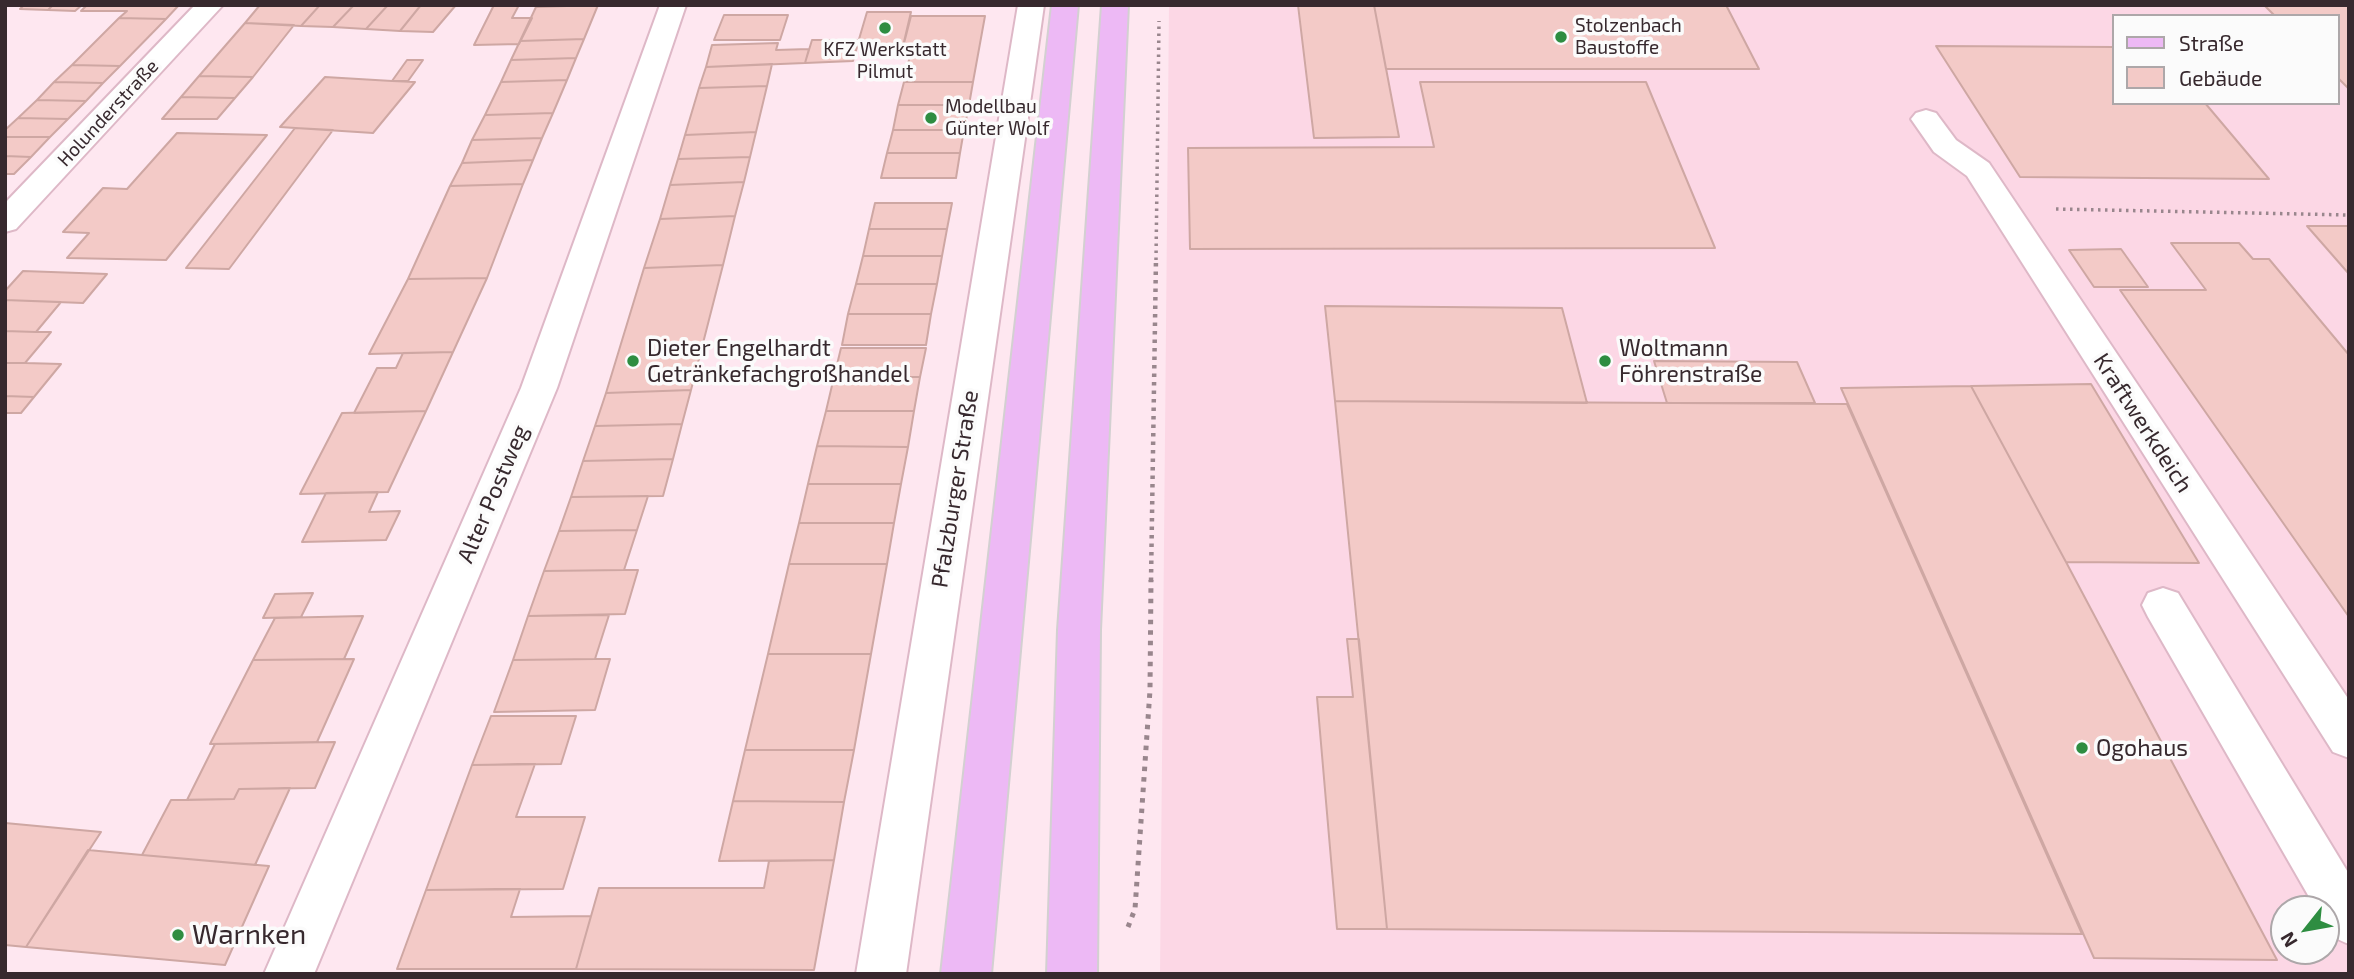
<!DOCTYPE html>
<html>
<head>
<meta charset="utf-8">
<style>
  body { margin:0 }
  #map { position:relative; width:2354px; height:979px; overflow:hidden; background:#fee7f0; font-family:"Exo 2",sans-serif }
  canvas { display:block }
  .frame { position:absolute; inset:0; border:7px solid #37292e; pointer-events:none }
  .legend { position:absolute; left:2112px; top:14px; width:228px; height:91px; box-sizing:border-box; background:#fbfbfb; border:2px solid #ada7a9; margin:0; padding:9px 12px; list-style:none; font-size:21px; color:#37292e }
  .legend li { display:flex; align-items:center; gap:14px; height:35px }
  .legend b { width:35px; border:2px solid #ada7a9 }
  .north { position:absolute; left:2270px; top:895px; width:70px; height:70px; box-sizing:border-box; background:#fbfbfb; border:2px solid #ada7a9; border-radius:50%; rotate:239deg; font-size:19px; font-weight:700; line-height:28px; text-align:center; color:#37292e }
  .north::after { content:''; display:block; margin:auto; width:24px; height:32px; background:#2e8d41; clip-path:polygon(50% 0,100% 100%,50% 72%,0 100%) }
</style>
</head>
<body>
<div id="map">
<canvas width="2354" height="979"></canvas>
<div class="frame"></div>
<ul class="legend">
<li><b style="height:9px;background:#edb9f5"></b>Straße</li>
<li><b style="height:19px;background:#f3cac7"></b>Gebäude</li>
</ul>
<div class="north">N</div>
</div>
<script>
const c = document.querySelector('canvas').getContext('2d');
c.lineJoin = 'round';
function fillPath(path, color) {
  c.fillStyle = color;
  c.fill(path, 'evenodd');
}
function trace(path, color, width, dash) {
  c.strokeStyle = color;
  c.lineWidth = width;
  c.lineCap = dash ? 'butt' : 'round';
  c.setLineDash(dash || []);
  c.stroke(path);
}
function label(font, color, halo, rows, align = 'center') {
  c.font = font + ' "Exo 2",sans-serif';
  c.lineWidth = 7;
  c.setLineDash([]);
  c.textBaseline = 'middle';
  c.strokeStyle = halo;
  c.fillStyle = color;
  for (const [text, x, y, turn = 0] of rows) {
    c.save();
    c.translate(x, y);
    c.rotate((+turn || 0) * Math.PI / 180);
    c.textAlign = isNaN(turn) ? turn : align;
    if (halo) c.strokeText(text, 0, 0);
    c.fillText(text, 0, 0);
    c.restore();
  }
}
const built = new Path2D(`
  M1169,5H2349V974H1160ZM2114,16H2338V103H2114ZM2284,909H2326V951H2284Z`);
const building = new Path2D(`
  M24,5H53L48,10L20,9Z
  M53,5H82L75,11L48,10Z
  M87,5H179L166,19L119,18L127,11H81Z
  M260,5H320L301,26L245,23Z
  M320,5H354L333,27L301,26Z
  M354,5H388L366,29L333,27Z
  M388,5H421L400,31L366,29Z
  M421,5H456L433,32L400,31Z
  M494,5H519L512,18H532L519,44L474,45Z
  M598,5L584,39L520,41L536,7Z
  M1298,5H1374L1399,137L1314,138Z
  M1374,5H1726L1759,69H1386Z
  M2264,5H2349V89L2338,78V16H2275Z
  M867,12H911L903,46H857Z
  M724,15H788L780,40H714Z
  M911,16H985L973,82H904L911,51H902Z
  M119,18L166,19L120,66L72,65Z
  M245,23L294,25L253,77L199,76Z
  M584,39L576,58L511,60L520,41Z
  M812,40H859L853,61L805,63Z
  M778,43L776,50L809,49L805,63L706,67L712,45Z
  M1936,46L2114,47V103H2205L2269,179L2020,177Z
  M576,58L567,80L501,82L511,60Z
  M407,60H423L408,81H392Z
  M772,64L767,86L699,88L706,67Z
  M72,65L120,66L103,83L54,82Z
  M199,76L253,77L235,98L181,97Z
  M325,77L392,81L415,82L373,133L280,127Z
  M567,80L553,113L485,115L501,82Z
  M54,82L103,83L86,101L37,100Z
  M904,82H973L969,105H898Z
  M1420,82H1646L1715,248L1190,249L1188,148L1434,147Z
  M767,86L756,132L685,135L699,88Z
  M181,97L235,98L217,119H162Z
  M37,100L86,101L68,119L18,118Z
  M898,105H969L964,130H893Z
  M553,113L542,138L472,140L485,115Z
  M18,118L68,119L50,137H5V130Z
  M295,128L333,130L229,269L186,268Z
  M893,130H964L960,153H887Z
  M756,132L750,157L678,159L685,135Z
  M177,133L267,135L166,260L67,258L89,233L63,232L103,188L127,189Z
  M5,137H50L31,157L5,156Z
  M542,138L533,160L462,163L472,140Z
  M887,153H960L956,178H881Z
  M5,156L31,157L14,174H5Z
  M750,157L744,182L670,185L678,159Z
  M533,160L523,184L450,186L462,163Z
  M744,182L735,216L660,219L670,185Z
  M523,184L487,278L408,279L450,186Z
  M875,203H952L947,229H869Z
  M735,216L723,265L644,268L660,219Z
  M2307,226H2349V274Z
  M869,229H947L942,256H863Z
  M2171,243H2239L2253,259H2269L2349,355V617L2120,290H2206Z
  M2121,249L2148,287H2094L2069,250Z
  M863,256H942L937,284H856Z
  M723,265L691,390L606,393L644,268Z
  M23,271L107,274L83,303L5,300V291Z
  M487,278L453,352L369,354L408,279Z
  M856,284H937L931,314H848Z
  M5,300L61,302L36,332L5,331Z
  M1325,306L1562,308L1587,403L1335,401Z
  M848,314H931L926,345H842Z
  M5,331L36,332H51L25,363H5Z
  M841,348H926L920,377H834Z
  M453,352L426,411L354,413L377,368H396L403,353Z
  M1654,361L1797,362L1815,403H1667Z
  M5,363H25L61,364L34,397L5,396Z
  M834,377H920L914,411H826Z
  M2091,384L2199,563L2066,562L1971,386Z
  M1971,386L2066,562L2277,960L2094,958L1841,388Z
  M691,390L682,424L595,426L606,393Z
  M5,396L34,397L21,413H5Z
  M1335,401L1847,404L2082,934L1387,929Z
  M426,411L388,492L300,494L342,413Z
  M826,411H914L908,447L817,446Z
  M682,424L673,459L583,461L595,426Z
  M817,446L908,447L901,484H808Z
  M673,459L663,496L571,497L583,461Z
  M808,484H901L894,523H799Z
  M378,492L369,512L400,511L386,540L302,542L326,493Z
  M648,496L637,530L559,531L571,497Z
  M799,523H894L887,564H789Z
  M637,530L624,570L544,571L559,531Z
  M789,564H887L871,654H768Z
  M624,570H638L625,614L528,616L544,571Z
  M313,593L301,617L263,618L275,594Z
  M609,615L595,659L513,660L528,616Z
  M363,616L344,659L253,660L275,618Z
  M1347,639H1359L1387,929H1337L1317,697H1353Z
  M768,654H871L854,750H745Z
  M354,659L317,742L210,744L253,660Z
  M595,659H610L595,710L494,712L513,660Z
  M491,716H576L561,764L472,765Z
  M335,742L315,788L239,789L234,799L187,800L215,744Z
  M745,750H854L844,802L733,801Z
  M535,764L516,817H585L563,889L426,890L472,765Z
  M290,788L255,865L142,855L171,800L234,799L239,789Z
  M733,801L844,802L834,860L719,861Z
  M5,823L101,832L26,947L5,945Z
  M88,850L142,855L269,866L225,965L26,947Z
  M834,860L814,970L576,969L599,888H764L769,861Z
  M520,889L511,917L591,916L576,969H397L426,890Z`);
const pathFar2 = new Path2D(`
  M2056,209L2349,215
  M1156,260L1159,21`);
const pathFar1 = new Path2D(`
  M1151,581L1156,258`);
const path = new Path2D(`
  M1128,927L1135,909L1150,690L1151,580`);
const minor = new Path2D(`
  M195,5H223L16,229L5,232V203Z
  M660,5H686L557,388L314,974H264L521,388Z
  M1018,5H1044L906,974H856Z
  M1926,110L1936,113L1956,140L1989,163L2349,700V758L2333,752L1967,176L1934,152L1911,119L1916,113Z
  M2163,588L2178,593L2349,874V944C2327,935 2326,933 2326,909H2316L2148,617L2142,605L2148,593Z`);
const major = new Path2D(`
  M1052,5H1078L991,974H941Z
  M1102,5H1128L1100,630L1097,974H1047L1058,630Z`);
const markers = [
  [885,28,7,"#2e8d41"],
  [1561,37,7,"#2e8d41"],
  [931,118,7,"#2e8d41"],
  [633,361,7,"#2e8d41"],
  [1605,361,7,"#2e8d41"],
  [2082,748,7,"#2e8d41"],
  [178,935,7,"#2e8d41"]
];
const farPoinames = [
  ["Stolzenbach",1575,26],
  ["Baustoffe",1575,48],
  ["KFZ Werkstatt",885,50,"center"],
  ["Pilmut",885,72,"center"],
  ["Modellbau",945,107],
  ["Günter Wolf",945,129]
];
const farStreetnames = [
  ["Holunderstraße",108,113,-47]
];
const poiNames = [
  ["Dieter Engelhardt",647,348],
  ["Getränkefachgroßhandel",647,374],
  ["Woltmann",1619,348],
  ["Föhrenstraße",1619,374],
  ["Ogohaus",2096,748]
];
const streetNames = [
  ["Kraftwerkdeich",2143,423,57],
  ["Pfalzburger Straße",955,489,-81],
  ["Alter Postweg",493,494,-67]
];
const nearPoinames = [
  ["Warnken",192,935]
];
fillPath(built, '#fcd7e5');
fillPath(building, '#f3cac7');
trace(building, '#cea7a3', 2);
trace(minor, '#deb8c7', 4);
trace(major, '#d3d0d1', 4);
trace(pathFar2, '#99868d', 3.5, [2.5, 4.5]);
trace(pathFar1, '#99868d', 4.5, [3.5, 5]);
trace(path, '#99868d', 5, [4.5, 6]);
fillPath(minor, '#fff');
fillPath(major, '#edb9f5');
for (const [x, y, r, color] of markers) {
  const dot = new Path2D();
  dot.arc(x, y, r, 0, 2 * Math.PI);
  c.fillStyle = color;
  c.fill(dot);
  trace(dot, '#fbfbfb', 2.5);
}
label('19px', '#37292e', '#fbfbfb', farPoinames, 'left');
label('19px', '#37292e', '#fbfbfb', farStreetnames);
label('23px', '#37292e', '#fbfbfb', poiNames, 'left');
label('23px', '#37292e', '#fbfbfb', streetNames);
label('28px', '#37292e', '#fbfbfb', nearPoinames, 'left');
</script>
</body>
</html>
